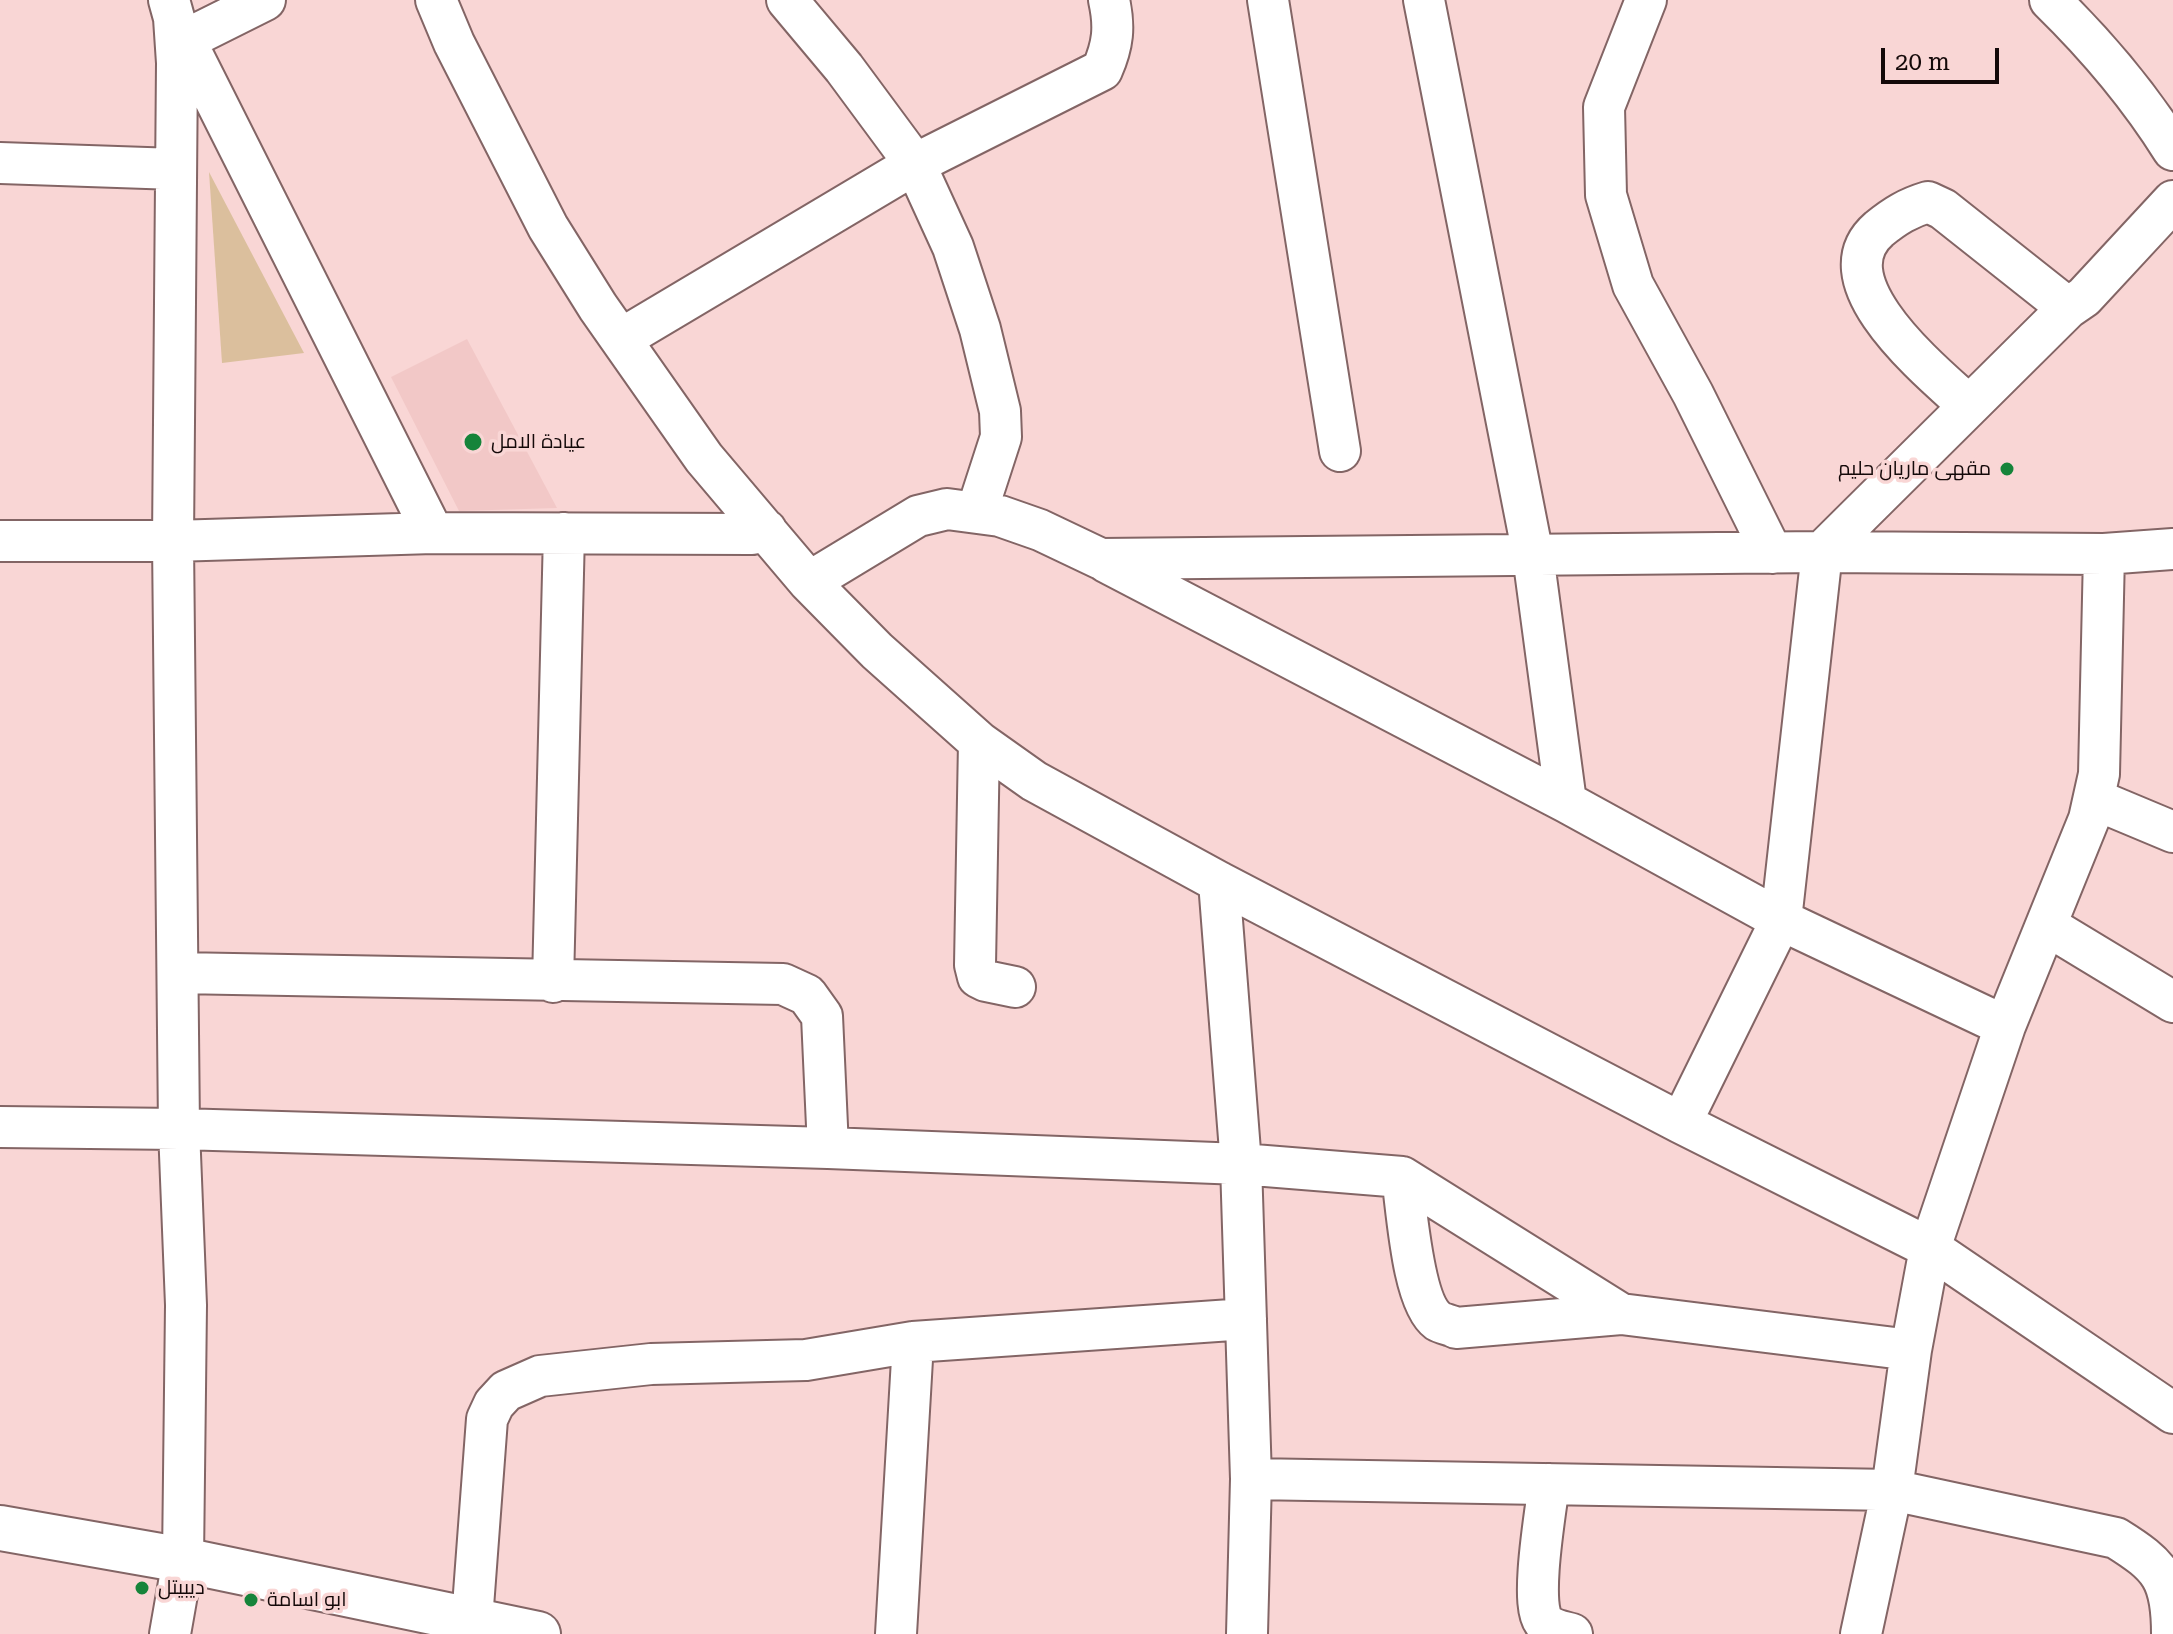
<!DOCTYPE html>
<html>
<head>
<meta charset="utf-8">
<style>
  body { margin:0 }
  #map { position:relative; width:2173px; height:1634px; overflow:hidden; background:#f9d6d5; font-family:"Roboto Serif",serif }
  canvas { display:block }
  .scale { position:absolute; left:1881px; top:48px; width:118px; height:36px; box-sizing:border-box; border:4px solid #140909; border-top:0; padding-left:10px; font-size:24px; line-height:28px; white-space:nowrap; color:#140909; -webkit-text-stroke:6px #f9d6d5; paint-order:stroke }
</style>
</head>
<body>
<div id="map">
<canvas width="2173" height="1634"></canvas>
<div class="scale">20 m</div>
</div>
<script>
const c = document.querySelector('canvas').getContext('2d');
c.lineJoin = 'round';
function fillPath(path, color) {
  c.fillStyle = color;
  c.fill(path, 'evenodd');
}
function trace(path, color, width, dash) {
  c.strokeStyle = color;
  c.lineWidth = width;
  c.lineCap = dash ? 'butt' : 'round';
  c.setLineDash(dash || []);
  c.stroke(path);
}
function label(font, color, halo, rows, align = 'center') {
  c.font = font + ' "Roboto Serif",Cairo,serif';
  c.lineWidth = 7;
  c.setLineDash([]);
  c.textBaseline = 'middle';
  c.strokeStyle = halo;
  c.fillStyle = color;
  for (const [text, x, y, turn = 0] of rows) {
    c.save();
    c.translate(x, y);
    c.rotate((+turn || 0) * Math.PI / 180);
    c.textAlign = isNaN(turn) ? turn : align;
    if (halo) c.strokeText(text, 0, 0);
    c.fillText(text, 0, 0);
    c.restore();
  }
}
const built = new Path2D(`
  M467,339L557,508L459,511L391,377Z`);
const green = new Path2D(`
  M209,172L304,353L222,363Z`);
const minor = new Path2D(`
  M169,0L174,18L177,63L173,541L179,1129L186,1305L183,1560L170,1634
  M436,0L454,43L548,227L598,307L704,458L809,582L877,651L979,742L1034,781L1219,882L1681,1123L1930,1248L2173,1413
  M787,0L844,68L915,164L953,247L980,329L1000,411L1001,437L977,511
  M1268,0L1340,451
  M1424,0L1533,555L1566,802
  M1646,0L1604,107L1606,195L1633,285L1693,394L1772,553
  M2050,0C2097,46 2138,94 2173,150
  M181,32L433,533
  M185,40L265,0
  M0,163L176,169
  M621,339L915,164L1102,70C1113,45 1115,27 1109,0
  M1969,406C1932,372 1819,281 1879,229C1895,216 1908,208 1928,202L1943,209L2068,308L2084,297L2173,201
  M0,541H173L433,533L752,534L766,530
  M1106,562L1566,802L1781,920L2005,1026
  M809,582L918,516L947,509L1000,516L1040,530L1101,559L1822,552L2104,554L2173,549
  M979,742L975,965L978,977L986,981L1015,987
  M2094,799L2173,832
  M1219,882L1241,1164L1251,1479L1247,1634
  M2046,925L2173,1002
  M178,973L783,984L807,995L822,1016L828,1148
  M553,982L564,533
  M1681,1123L1781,920L1822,552L2068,308
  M0,1127L179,1129L828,1148L1241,1164L1402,1177L1621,1314L1911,1350
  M1402,1177C1407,1209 1412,1302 1438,1321C1443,1324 1451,1325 1456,1328L1621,1314
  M913,1342L1246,1319
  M1251,1479L1892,1490L2116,1538C2161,1566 2172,1579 2172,1634
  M1549,1484C1546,1509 1529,1605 1544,1622C1551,1630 1562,1631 1572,1634
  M472,1620L487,1419L494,1404L506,1391L540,1376L651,1364L806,1360L913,1342L896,1634
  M1861,1634L1892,1490L1911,1350L1930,1248L2005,1026L2089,819L2099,774L2104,554`);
const major = new Path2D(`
  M0,1528L183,1560L538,1634`);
const markers = [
  [473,442,10,"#16843a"],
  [2007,469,8,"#16843a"],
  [142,1588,8,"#16843a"],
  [251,1600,8,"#16843a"]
];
const poiNames = [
  ["عيادة الامل",491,442],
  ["مقهى ماريان حليم",1991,469,"right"],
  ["ديبيتل",158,1588],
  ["ابو اسامة",267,1600]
];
fillPath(built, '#f2c8c7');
fillPath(green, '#dbbf9d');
trace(minor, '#836565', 44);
trace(major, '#836565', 48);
trace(minor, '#fff', 40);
trace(major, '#fff', 44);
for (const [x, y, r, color] of markers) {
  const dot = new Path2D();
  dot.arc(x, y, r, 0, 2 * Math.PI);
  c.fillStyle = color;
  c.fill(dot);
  trace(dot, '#f9d6d5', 3);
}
label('20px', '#140909', '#f9d6d5', poiNames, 'left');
</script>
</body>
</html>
